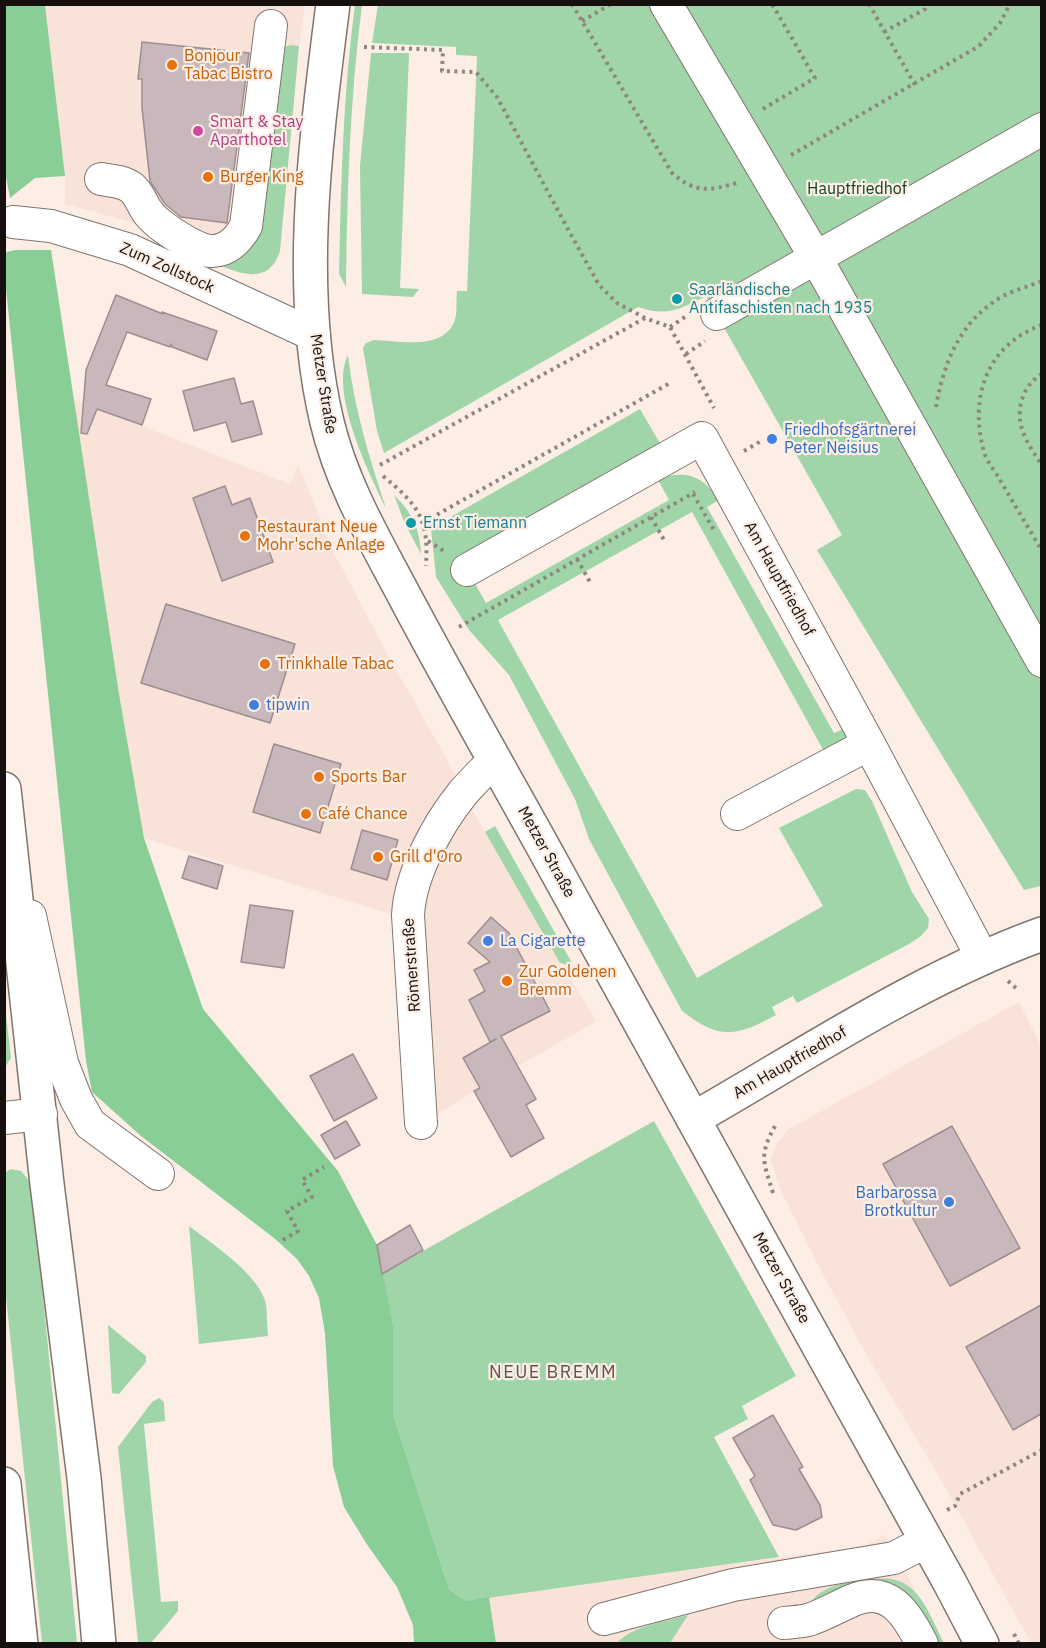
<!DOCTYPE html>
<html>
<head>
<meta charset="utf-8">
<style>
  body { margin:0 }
  #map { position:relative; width:1046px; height:1648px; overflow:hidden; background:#fceee5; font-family:"IBM Plex Sans",sans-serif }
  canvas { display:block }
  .frame { position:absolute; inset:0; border:6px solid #15100e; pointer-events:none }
</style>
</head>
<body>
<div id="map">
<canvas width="1046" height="1648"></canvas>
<div class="frame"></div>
</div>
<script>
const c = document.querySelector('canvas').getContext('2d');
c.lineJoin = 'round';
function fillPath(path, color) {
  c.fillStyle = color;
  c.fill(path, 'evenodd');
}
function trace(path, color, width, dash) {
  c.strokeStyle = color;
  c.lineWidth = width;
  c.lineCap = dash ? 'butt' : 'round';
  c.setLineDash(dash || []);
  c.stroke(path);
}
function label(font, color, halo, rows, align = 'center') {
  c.font = font + ' "IBM Plex Sans",sans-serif';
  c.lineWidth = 4.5;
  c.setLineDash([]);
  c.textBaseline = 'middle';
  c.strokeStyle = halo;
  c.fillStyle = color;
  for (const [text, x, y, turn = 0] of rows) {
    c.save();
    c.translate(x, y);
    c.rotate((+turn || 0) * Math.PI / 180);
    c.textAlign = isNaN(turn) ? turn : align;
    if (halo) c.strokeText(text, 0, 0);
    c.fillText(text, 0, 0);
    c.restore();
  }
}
const commercial = new Path2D(`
  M45,5H305L299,46L280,251L276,263L264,272L254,275L238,272L211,262L128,221L65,204V176Z
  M73,399L290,484L298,464L332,549L385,650L449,763L472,810L560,963L597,1021L474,1091L432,1117L394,915L144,838L119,694Z
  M1019,1002L1042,1048L1041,1643H1031L940,1478L866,1354L818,1265L781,1191L771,1160L776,1144L789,1129Z
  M885,1535L944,1643H496L489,1597L850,1548L864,1546Z`);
const green = new Path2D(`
  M355,5H362C350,99 347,192 346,287L339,274C341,183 343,94 355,5Z
  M378,5H1041V886L1024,890L817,550L842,535L706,296C681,309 667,317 638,307L384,453L377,431L363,348L366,343L374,340C402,341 449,352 456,315C457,307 456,299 457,291H467L477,56L456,55V47L372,43Z
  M290,45L299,46L280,251C268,288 237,272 211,262L225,260L282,48Z
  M371,53H409L400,288L419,289L413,297L362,294L360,166Z
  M348,355C354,408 369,457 386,508C369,474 329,391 348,355Z
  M640,409L668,457L468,571L486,603L669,500L657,478C687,471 701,474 719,500L707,507L834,733L848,727L850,739L826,755L692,512L498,620L697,978L823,906L779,828L856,789L865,790L872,801L912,892L929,919L928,928L921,936L909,944L797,1003L793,996L772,1007L776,1015C736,1037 719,1040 682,1011L589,839L575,799L509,675L469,630L436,577L431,528Z
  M394,495C412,512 420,529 421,554L405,524Z
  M495,826L572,963L567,965L560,963L485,832Z
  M4,997L11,1058L5,1067H4Z
  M654,1121L796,1376L742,1406L748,1419L714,1437L779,1557L466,1601L449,1589L393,1414V1324L382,1274Z
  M11,1169L21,1171L32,1184L77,1643H42L5,1287L4,1173Z
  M189,1226C211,1243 260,1275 266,1304C267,1314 267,1326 268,1336L199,1344Z
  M108,1325L146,1356V1362L119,1394L112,1393Z
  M159,1398L164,1402L165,1421L144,1424L161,1602L178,1601V1611L151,1643H138L118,1447L152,1402Z
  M872,1579C878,1579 885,1578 891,1579C921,1583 932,1621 944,1643H931L916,1614L810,1603C825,1583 850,1582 872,1579Z
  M688,1615L670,1643H617C634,1625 664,1622 688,1615Z`);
const forest = new Path2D(`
  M4,5H45L65,176L35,178L10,198L4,166Z
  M15,250H51L119,694L144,838L203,1009L338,1171L377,1245L393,1324V1414L449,1589L466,1601L489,1597L496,1643H414L413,1625L397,1587L366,1543L344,1507L333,1466L325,1333L319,1298L309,1276L297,1259L274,1238L141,1136L92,1092L86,1061L5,279L4,253Z`);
const building = new Path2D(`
  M142,42L249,53L227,223L181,217L165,204L150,181L142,108V79H138Z
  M116,295L163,314L162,312L217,331L207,360L172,347L171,344L170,347L127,332L106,385L151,399L142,425L97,409L87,434L81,433L86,370Z
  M234,378L241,404L253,401L262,434L232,442L226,422L194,431L183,391Z
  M225,486L232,505L250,498L273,562L222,581L193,498Z
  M166,604L295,644L270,723L141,683Z
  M274,744L341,764L320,833L253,812Z
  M362,830L398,840L387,880L351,869Z
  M189,856L223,866L217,889L182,878Z
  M250,905L293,911L284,968L241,962Z
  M491,917L509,933L550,1011L501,1036L536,1099L526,1105L544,1138L511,1157L474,1091L480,1088L463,1058L496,1039L490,1042L469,1000L485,991L474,970L490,962L468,943Z
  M353,1054L377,1098L334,1121L310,1076Z
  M346,1121L360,1145L335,1159L321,1135Z
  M952,1126L1020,1248L950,1286L883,1164Z
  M410,1225L423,1250L382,1274L377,1245Z
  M1041,1305V1414L1013,1430L966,1347Z
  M773,1415L803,1467L799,1469L820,1505L822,1517L796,1530L773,1525L750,1480L755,1476L733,1438Z`);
const path = new Path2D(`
  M572,4L672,173C695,193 708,191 737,183
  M869,4L915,85
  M582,21L611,4
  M884,32L925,9L926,4
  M364,47L443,50L442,71L476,72L497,97L570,233L599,285L617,303L645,318L670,327L714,408
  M763,109L815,78L772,4
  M791,155L979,46L1000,23L1010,4
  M1042,325C986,345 969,398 984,452C987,462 995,471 1000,480C1014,504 1028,527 1042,551
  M670,327L685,317
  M686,354L705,341
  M1042,374C1022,385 1015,412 1023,432C1027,443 1035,455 1042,465
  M936,407C944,360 962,317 1007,294C1018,289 1030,286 1042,281
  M744,451L761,441
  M380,465L645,318
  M383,476C418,505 429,518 426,566
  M693,494L715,532
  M651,517L664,540
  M424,522L670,383
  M428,541L444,551
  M577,559L590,582
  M459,627L695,492
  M1008,981L1016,988
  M773,1193C763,1161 759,1155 775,1126
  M283,1240L298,1231L287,1211L312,1197L302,1180L324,1167
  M947,1510L955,1506L960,1494L1042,1450
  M1014,1634L1019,1644`);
const minor = new Path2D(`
  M666,4L816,258L1042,661
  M101,179C112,181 123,181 132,188C139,194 142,204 147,211C156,225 194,249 210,251C227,252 239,239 246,226L271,26
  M13,222L51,226L130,250L314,335
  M717,314L1042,129
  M467,570L702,438L869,744L982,957
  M737,814L869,744
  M30,916L62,1063L76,1099L90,1124L158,1174
  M4,1118L41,1114
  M421,1123L408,915C410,875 437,825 462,794C472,782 484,771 494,760
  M604,1619L733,1585L894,1558L927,1541
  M784,1623C792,1622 800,1622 808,1620C822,1616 837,1607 851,1601C889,1584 907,1614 922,1644`);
const major = new Path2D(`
  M333,4C316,139 295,288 327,422C342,485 375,540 405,597C447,676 492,755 536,834C674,1083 811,1334 950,1583L982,1644
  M693,1119C805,1055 920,978 1042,934`);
const highway = new Path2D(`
  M4,789L47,1184L84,1478L99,1644
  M4,1484L21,1644`);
const markers = [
  [172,65,6,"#e8710a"],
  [198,131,6,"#d1479c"],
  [208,177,6,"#e8710a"],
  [677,299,6,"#0f9aa8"],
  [772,439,6,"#3f7fe0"],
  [411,523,6,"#0f9aa8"],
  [245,536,6,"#e8710a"],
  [265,664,6,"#e8710a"],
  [254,705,6,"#3f7fe0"],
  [319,777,6,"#e8710a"],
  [306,814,6,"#e8710a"],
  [378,857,6,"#e8710a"],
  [488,941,6,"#3f7fe0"],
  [507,981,6,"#e8710a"],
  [949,1202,6,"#3f7fe0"]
];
const foodNames = [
  ["Bonjour",184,56],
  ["Tabac Bistro",184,74],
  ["Burger King",220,177],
  ["Restaurant Neue",257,527],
  ["Mohr'sche Anlage",257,545],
  ["Trinkhalle Tabac",277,664],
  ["Sports Bar",331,777],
  ["Café Chance",318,814],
  ["Grill d'Oro",390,857],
  ["Zur Goldenen",519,972],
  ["Bremm",519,990]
];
const hotelNames = [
  ["Smart & Stay",210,122],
  ["Aparthotel",210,140]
];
const parkNames = [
  ["Hauptfriedhof",857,189]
];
const streetNames = [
  ["Zum Zollstock",167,268,24],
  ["Metzer Straße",323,384,81],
  ["Am Hauptfriedhof",779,579,61],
  ["Metzer Straße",546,852,61],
  ["Römerstraße",412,965,-94],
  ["Am Hauptfriedhof",790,1063,-30],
  ["Metzer Straße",781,1278,61]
];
const cultureNames = [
  ["Saarländische",689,290],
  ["Antifaschisten nach 1935",689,308],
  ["Ernst Tiemann",423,523]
];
const shopNames = [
  ["Friedhofsgärtnerei",784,430],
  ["Peter Neisius",784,448],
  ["tipwin",266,705],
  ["La Cigarette",500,941],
  ["Barbarossa",937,1193,"right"],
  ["Brotkultur",937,1211,"right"]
];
const neighbourhoodNames = [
  ["NEUE BREMM",553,1373]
];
fillPath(commercial, '#f9e2d7');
fillPath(green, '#9fd5a8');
fillPath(forest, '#89cd97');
fillPath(building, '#c8b8bc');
trace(building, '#9c8d91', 1.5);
trace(minor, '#80746c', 34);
trace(major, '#80746c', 36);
trace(highway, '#80746c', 36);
trace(path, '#8e857f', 4, [3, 4.5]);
trace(minor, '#fff', 32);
trace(major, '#fff', 33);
trace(highway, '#fff', 33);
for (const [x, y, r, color] of markers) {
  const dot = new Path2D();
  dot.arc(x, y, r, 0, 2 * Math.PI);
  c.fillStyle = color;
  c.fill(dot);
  trace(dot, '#fceee5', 2);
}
label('16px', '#c56008', '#fceee5', foodNames, 'left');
label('16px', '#b23c85', '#fceee5', hotelNames, 'left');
label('16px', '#114220', '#fceee5', parkNames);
label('16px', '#15100e', '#fceee5', streetNames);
label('16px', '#0d838f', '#fceee5', cultureNames, 'left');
label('16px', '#366cbe', '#fceee5', shopNames, 'left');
c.letterSpacing = '1.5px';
label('18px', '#5f534c', '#fceee5', neighbourhoodNames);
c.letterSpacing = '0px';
</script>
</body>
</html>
